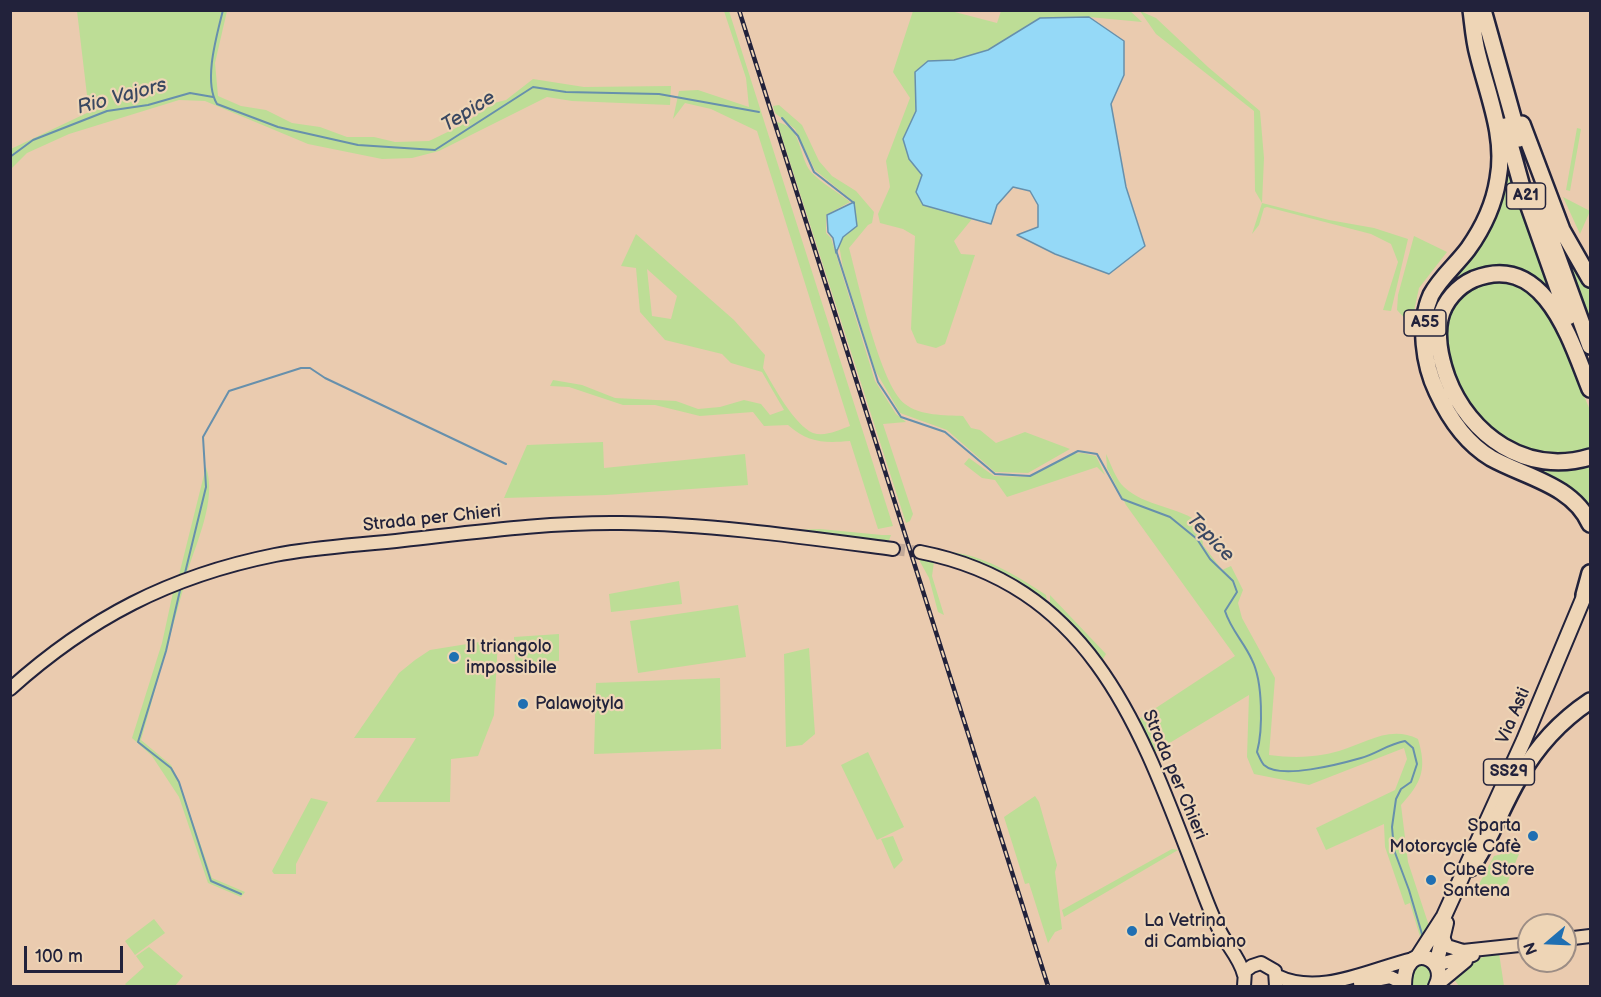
<!DOCTYPE html>
<html>
<head>
<meta charset="utf-8">
<style>
  body { margin:0 }
  #map { position:relative; width:1601px; height:997px; overflow:hidden; background:#eacbaf; font-family:"Balsamiq Sans",sans-serif }
  canvas { display:block }
  .frame { position:absolute; inset:0; border:12px solid #22223b; pointer-events:none }
  .north { position:absolute; left:1517px; top:913px; width:60px; height:60px; box-sizing:border-box; background:#eed5b6; border:2px solid #9c8d85; border-radius:50%; rotate:251deg; font-size:16px; font-weight:700; line-height:24px; text-align:center; color:#22223b }
  .north::after { content:''; display:block; margin:auto; width:21px; height:27px; background:#1f6fb2; clip-path:polygon(50% 0,100% 100%,50% 72%,0 100%) }
  .scale { position:absolute; left:24px; top:946px; width:99px; height:27px; box-sizing:border-box; border:3px solid #22223b; border-top:0; padding-left:8px; font-size:18px; line-height:21px; white-space:nowrap; color:#22223b; -webkit-text-stroke:4px #eed5b6; paint-order:stroke }
</style>
</head>
<body>
<div id="map">
<canvas width="1601" height="997"></canvas>
<div class="frame"></div>
<div class="north">N</div>
<div class="scale">100 m</div>
</div>
<script>
const c = document.querySelector('canvas').getContext('2d');
c.lineJoin = 'round';
function fillPath(path, color) {
  c.fillStyle = color;
  c.fill(path, 'evenodd');
}
function trace(path, color, width, dash) {
  c.strokeStyle = color;
  c.lineWidth = width;
  c.lineCap = dash ? 'butt' : 'round';
  c.setLineDash(dash || []);
  c.stroke(path);
}
function label(font, color, halo, rows, align = 'center') {
  c.font = font + ' "Balsamiq Sans",sans-serif';
  c.lineWidth = 4.5;
  c.setLineDash([]);
  c.textBaseline = 'middle';
  c.strokeStyle = halo;
  c.fillStyle = color;
  for (const [text, x, y, turn = 0] of rows) {
    c.save();
    c.translate(x, y);
    c.rotate((+turn || 0) * Math.PI / 180);
    c.textAlign = isNaN(turn) ? turn : align;
    if (halo) c.strokeText(text, 0, 0);
    c.fillText(text, 0, 0);
    c.restore();
  }
}
const green = new Path2D(`
  M1129,10L1142,22L1089,17L1040,18L988,50L954,60L928,61L915,72L916,111L903,139L909,159L922,175L924,205L972,219L954,241L961,254L975,255L945,344L936,348L917,343L911,329L915,236L903,229L880,223L878,214L890,187L886,161L910,98L893,72L913,11H951L997,23L1001,11Z
  M77,11H227L215,63L218,96L241,106L266,110L292,123L320,127L347,137H374L395,142L429,141L460,126L494,103L506,100L533,79L584,87L671,86L670,105L572,101L547,97L439,151L412,158L382,159L308,144L205,101L179,100L69,134L27,153L11,169V149L13,148L89,112Z
  M724,11H729L893,526L878,529L850,441C824,443 808,443 788,425L764,426L753,412L700,416L655,405H623L569,387L550,386L553,380L582,385L615,398L676,401L698,409L720,407L744,400L761,404L770,415L784,410L762,372L731,363L722,354L665,340L640,312L636,268L621,266L636,234L734,320L765,355L763,368C773,385 794,425 813,433C825,437 839,430 850,426L757,131L711,109L685,103L673,119L679,91L698,90L749,107L746,78ZM647,269L677,296L671,319L652,316Z
  M1140,11L1156,18L1208,67L1260,111L1264,158L1262,203L1329,220L1374,228L1408,239L1391,311L1383,310L1398,262L1391,244L1371,234L1267,207L1264,208L1259,225L1252,234L1262,203L1255,191L1254,111L1156,34Z
  M779,105L802,125L819,161L832,176L856,191L874,212L872,223L868,225L849,248C858,281 880,385 905,404C920,416 945,415 963,416L971,428L980,430L996,443L1025,432L1070,449L1028,473L995,472L947,430L900,413L875,370L843,268L839,245L843,237L857,226L854,202L815,170L795,129L775,113L773,106Z
  M777,122C803,127 798,156 811,172C821,183 838,192 850,202L826,215V233L831,238L875,381L896,414L906,422L883,424L913,514L910,521L906,523Z
  M1577,128L1581,129L1570,191L1566,190Z
  M1506,161L1548,290L1522,272L1500,269L1439,304L1450,400L1468,426L1486,443L1509,456L1590,460V513L1485,449L1465,431L1435,377L1429,317L1447,278L1485,238L1501,203Z
  M1563,197L1590,211L1580,234Z
  M1546,204L1590,285V323Z
  M1414,236L1447,252L1419,288L1411,325L1397,310L1398,295Z
  M1493,279C1513,282 1528,287 1543,300L1590,410V451L1570,456L1532,454L1505,444L1464,404L1444,349L1449,306L1461,292Z
  M603,442L604,468L745,454L748,485L606,495L504,498L527,445Z
  M1082,453L1096,456L1105,475L1097,467L1007,497L995,480L982,478L964,464L969,458L994,476L1030,477L1072,454Z
  M1106,454C1111,464 1116,480 1124,487C1145,507 1179,506 1201,524L1203,545L1222,570L1231,566L1243,590L1238,603L1242,618L1275,678L1269,755C1293,758 1315,758 1339,751C1366,743 1390,725 1418,739C1427,769 1422,782 1401,805L1408,862L1431,932L1421,940L1410,903L1405,905L1385,847L1384,824L1326,850L1316,828L1395,790L1407,759L1404,748L1309,785L1254,774L1247,757L1249,695L1153,753L1136,721L1235,656L1126,505L1107,468Z
  M206,467C217,499 197,541 187,573L179,575Z
  M820,529L882,535H891L888,543L789,530Z
  M945,551C984,555 1014,574 1046,595L1047,602L1010,576Z
  M918,558L934,562L932,576L944,615L938,612L929,578Z
  M679,581L682,604L611,612L609,594Z
  M184,586L141,740L171,765L178,779L212,878L245,892L241,897L208,883L179,797L152,756L132,738L162,643L174,588Z
  M1050,595L1106,654L1101,662L1068,620L1050,605Z
  M738,605L746,657L638,673L630,621Z
  M559,634V661L515,663L514,637Z
  M498,639L494,715L478,756L451,759L450,802H376L416,738H354L399,673L415,660L430,650Z
  M809,648L815,734L802,745L786,747L784,654Z
  M720,678L721,749L594,754L596,683Z
  M868,752L904,827L877,840L841,765Z
  M1035,796L1039,802L1057,865L1055,872L1062,929L1055,932L1048,943L1029,883L1025,884L1004,817Z
  M311,798L328,802L296,864V874H274L272,871Z
  M893,836L903,860L894,869L881,839Z
  M1172,849L1178,850L1064,917L1062,910Z
  M1521,849L1503,893L1477,888L1494,856Z
  M154,919L165,933L135,955L125,941Z
  M149,947L183,976L175,986H127L125,984L144,967L136,956Z
  M1499,953L1504,986H1459L1452,977C1467,965 1480,955 1499,953Z
  M1409 976a12 12 0 1 1 24 0a12 12 0 1 1-24 0Z`);
const water = new Path2D(`
  M1089,17L1124,41V75L1111,104L1126,187L1145,246L1109,274L1055,254L1017,235L1038,227V205L1030,191L1013,187L997,205L991,224L923,205L916,192L922,175L909,159L903,139L916,111L915,72L928,61L954,60L988,50L1040,18Z
  M854,202L857,226L843,237L836,253L833,238L828,232L827,215Z`);
const stream = new Path2D(`
  M223,10C217,35 203,81 217,104L278,127L358,145L435,150L533,87L566,92L659,94L759,112
  M782,118L798,136L814,172L854,203
  M10,157L33,140L107,111L148,105L190,93L213,97
  M836,250L878,382L901,417L945,432L995,474L1030,476L1078,451L1097,454L1122,499L1170,517L1197,539L1210,559L1233,581L1237,592L1225,611C1231,630 1244,642 1252,660C1263,682 1263,730 1257,752C1259,756 1261,762 1264,765C1280,780 1340,764 1361,758C1376,754 1388,744 1405,741L1413,748L1417,764L1411,782L1401,789L1396,799L1392,827L1394,850L1409,890L1422,934
  M185,573L206,487L203,437L229,391L301,368H310L325,378L506,464
  M181,586L166,651L138,742L171,768L179,782L211,881L241,894`);
const secondaryTunnel = new Path2D(`
  M893,549L920,552`);
const secondary = new Path2D(`
  M920,552C1099,587 1144,740 1202,889C1208,905 1214,921 1222,935C1229,947 1241,961 1244,975
  M10,689C89,618 170,576 275,555C317,547 361,545 404,540C476,532 548,522 621,523C712,524 802,537 893,549
  M1442,935L1447,946L1463,951L1529,944
  M1565,939L1590,936
  M1436,965L1473,955
  M1277,976C1320,997 1370,969 1413,959
  M1360,983L1390,977L1405,984
  M1437,985L1466,961
  M1244,986L1245,971L1252,966L1261,963L1275,971L1276,986`);
const primary = new Path2D(`
  M1417,958L1444,916L1524,740L1588,587
  M1436,965L1446,923
  M1404,986C1404,937 1451,959 1436,986`);
const highway = new Path2D(`
  M1471,10C1473,25 1474,41 1478,55C1488,96 1506,137 1498,179C1494,205 1483,228 1468,249C1456,265 1440,278 1431,295C1418,324 1424,365 1437,392C1449,418 1466,443 1491,458C1525,477 1573,485 1590,524
  M1483,10L1519,139
  M1522,124L1562,230L1590,279
  M1505,126L1522,187L1568,317
  M1542,214L1590,346
  M1590,389C1571,342 1545,251 1474,279C1458,286 1444,301 1440,319C1436,337 1441,360 1447,377C1469,436 1527,476 1590,457
  M1584,595L1590,573
  M1471,868C1492,838 1501,808 1519,778C1537,746 1560,721 1590,701`);
const rail = new Path2D(`
  M739,10L1048,986`);
const markers = [
  [454,657,6,"#1f6fb2"],
  [523,704,6,"#1f6fb2"],
  [1533,836,6,"#1f6fb2"],
  [1431,880,6,"#1f6fb2"],
  [1132,931,6,"#1f6fb2"]
];
const shields = [
  [1526,196,39],
  [1425,323,42],
  [1509,772,51]
];
const shieldNames = [
  ["A21",1526,196],
  ["A55",1425,323],
  ["SS29",1509,772]
];
const streetNames = [
  ["Strada per Chieri",432,519,-6],
  ["Via Asti",1514,716,-67],
  ["Strada per Chieri",1174,775,67]
];
const poiNames = [
  ["Il triangolo",466,647],
  ["impossibile",466,668],
  ["Palawojtyla",535,704],
  ["Sparta",1521,826,"right"],
  ["Motorcycle Cafè",1521,847,"right"],
  ["Cube Store",1443,870],
  ["Santena",1443,891],
  ["La Vetrina",1144,921],
  ["di Cambiano",1144,942]
];
const waterNames = [
  ["Rio Vajors",122,97,-15],
  ["Tepice",469,112,-32],
  ["Tepice",1210,538,46]
];
fillPath(green, '#bddd96');
fillPath(water, '#95d9f7');
trace(water, '#6790ac', 1.5);
trace(stream, '#6790ac', 2);
trace(secondaryTunnel, '#c2a998', 12, [12, 6]);
trace(secondary, '#22223b', 16);
trace(primary, '#22223b', 18);
trace(highway, '#22223b', 20);
trace(secondary, '#eed5b6', 12);
trace(primary, '#eed5b6', 14);
trace(highway, '#eed5b6', 15);
trace(rail, '#22223b', 4.5);
trace(rail, '#eed5b6', 2, [7]);
for (const [x, y, r, color] of markers) {
  const dot = new Path2D();
  dot.arc(x, y, r, 0, 2 * Math.PI);
  c.fillStyle = color;
  c.fill(dot);
  trace(dot, '#eed5b6', 2);
}
for (const [x, y, w] of shields) {
  const box = new Path2D();
  box.roundRect(x - w / 2, y - 13, w, 26, 4.5);
  c.fillStyle = '#eed5b6';
  c.fill(box);
  trace(box, '#22223b', 1.5);
}
label('bold 16px', '#22223b', null, shieldNames);
label('18px', '#22223b', '#eed5b6', streetNames);
label('18px', '#22223b', '#eed5b6', poiNames, 'left');
label('italic 20px', '#394761', '#eed5b6', waterNames);
</script>
</body>
</html>
